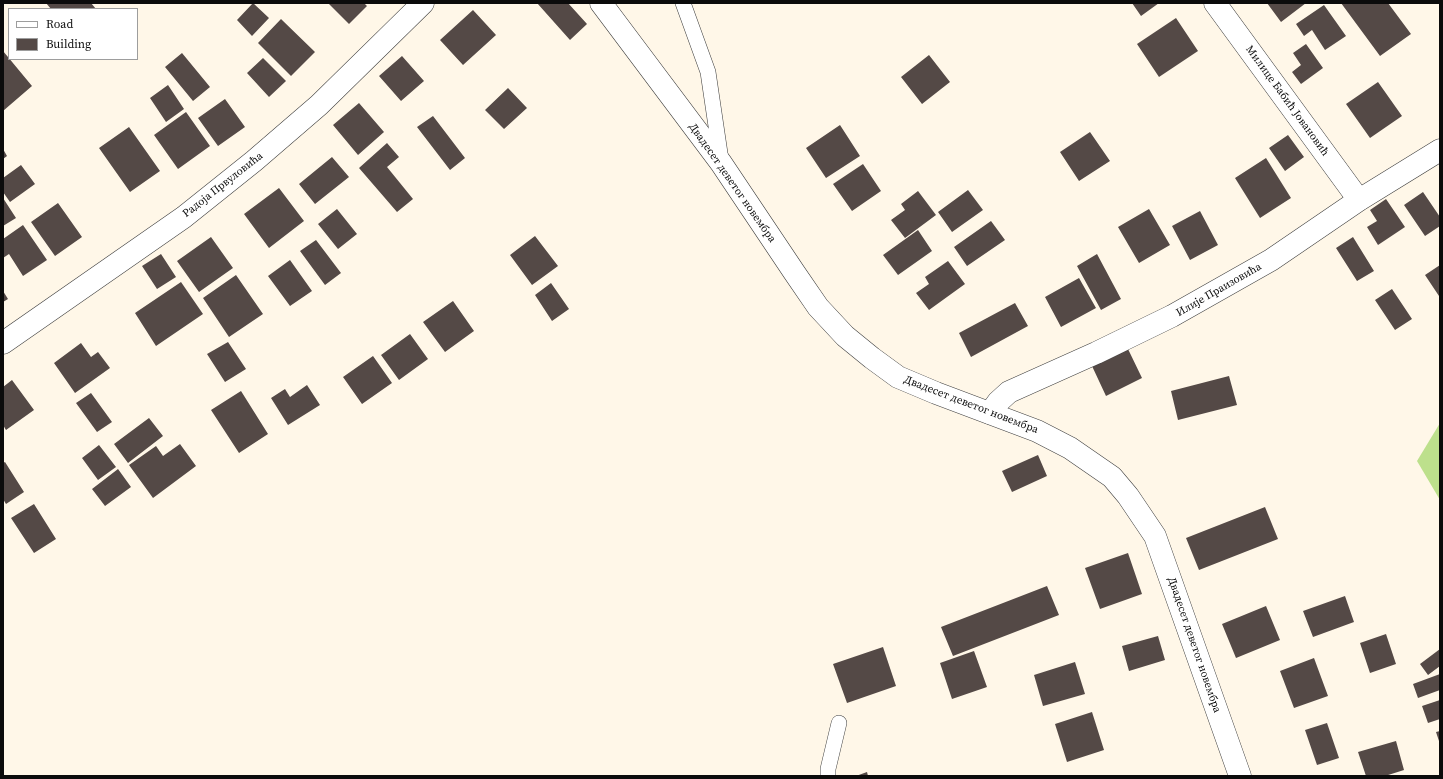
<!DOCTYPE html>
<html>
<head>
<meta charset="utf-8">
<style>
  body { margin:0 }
  #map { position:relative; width:1443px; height:779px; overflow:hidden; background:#fff7e8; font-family:"Source Serif 4",serif }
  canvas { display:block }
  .frame { position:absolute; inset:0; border:4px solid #0b0b0b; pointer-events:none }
  .legend { position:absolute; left:8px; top:8px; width:130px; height:52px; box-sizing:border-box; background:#fff; border:1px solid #9d9d9d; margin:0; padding:5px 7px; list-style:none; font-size:12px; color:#0b0b0b }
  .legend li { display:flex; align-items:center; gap:8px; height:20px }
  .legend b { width:20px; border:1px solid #9d9d9d }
</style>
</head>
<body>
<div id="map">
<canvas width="1443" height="779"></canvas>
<div class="frame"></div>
<ul class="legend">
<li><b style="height:5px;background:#fff"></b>Road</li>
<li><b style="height:11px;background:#544946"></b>Building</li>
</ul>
</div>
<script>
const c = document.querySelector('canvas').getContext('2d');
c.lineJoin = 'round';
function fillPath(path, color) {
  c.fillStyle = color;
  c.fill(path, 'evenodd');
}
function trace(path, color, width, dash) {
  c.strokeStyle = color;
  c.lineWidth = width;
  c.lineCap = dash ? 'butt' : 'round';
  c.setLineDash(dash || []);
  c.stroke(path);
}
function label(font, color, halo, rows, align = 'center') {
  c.font = font + ' "Source Serif 4",serif';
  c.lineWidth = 4;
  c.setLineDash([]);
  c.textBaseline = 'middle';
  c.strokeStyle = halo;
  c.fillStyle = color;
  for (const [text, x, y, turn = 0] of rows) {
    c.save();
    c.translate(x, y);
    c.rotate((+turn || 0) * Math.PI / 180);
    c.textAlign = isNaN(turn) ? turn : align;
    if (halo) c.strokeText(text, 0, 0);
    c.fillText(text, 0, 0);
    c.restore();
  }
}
const forest = new Path2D(`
  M1440,423V500L1417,461Z`);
const building = new Path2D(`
  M46,3H91L96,9H51Z
  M253,3L269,18L252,36L237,20Z
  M328,3H364L367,6L349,24Z
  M537,3H568L587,24L570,40Z
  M1132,3H1159L1141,16Z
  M1267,3H1306L1281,22Z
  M1341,3H1388L1411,34L1380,56Z
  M1324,5L1346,36L1325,50L1312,30L1304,36L1296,24Z
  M473,10L496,35L463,65L440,40Z
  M1176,18L1198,51L1159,77L1137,44Z
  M281,19L315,52L291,76L258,43Z
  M1306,44L1323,68L1301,84L1292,72L1301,65L1293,53Z
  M3,51L32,86L3,111Z
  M182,53L210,87L193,101L165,67Z
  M929,55L950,82L922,104L901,77Z
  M402,56L424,81L401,101L379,76Z
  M263,58L286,81L269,97L247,73Z
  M1378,82L1402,116L1370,138L1346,104Z
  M168,85L184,109L166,122L150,98Z
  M508,88L527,108L504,129L485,110Z
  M225,99L245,127L218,146L198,118Z
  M359,103L384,132L358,155L333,125Z
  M186,112L210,146L178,169L154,135Z
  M433,116L465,158L450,170L417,127Z
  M840,125L860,156L826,178L806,148Z
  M129,127L160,171L130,192L99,148Z
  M1090,132L1110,161L1079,181L1060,152Z
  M1288,135L1304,157L1285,171L1269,148Z
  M387,143L399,157L387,167L413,199L397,212L359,168Z
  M3,149L7,156L3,159Z
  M332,157L349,177L315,204L299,184Z
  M1266,158L1291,198L1260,218L1235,178Z
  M863,164L881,191L852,211L833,184Z
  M21,165L35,184L10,202L3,192V178Z
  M279,188L304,221L269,248L244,214Z
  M968,190L983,210L952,232L938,212Z
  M918,191L936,215L905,238L891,220L905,210L901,204Z
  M1423,192L1440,217V226L1425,236L1404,205Z
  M3,198L16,218L3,226Z
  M1386,199L1405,227L1378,245L1367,227L1377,221L1370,210Z
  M58,203L82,237L55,256L31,222Z
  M337,209L357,234L338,249L318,224Z
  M1149,209L1170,245L1139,263L1118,227Z
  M1200,211L1218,245L1190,260L1172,226Z
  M991,221L1005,240L967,266L954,247Z
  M23,225L47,260L23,276L9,254L3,258V239Z
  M918,230L932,251L898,275L883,255Z
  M535,236L558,266L532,285L510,255Z
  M211,237L233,268L199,292L177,261Z
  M1353,237L1374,271L1357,281L1336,248Z
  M316,240L341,273L325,285L300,251Z
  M161,254L176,277L157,289L142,266Z
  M1097,254L1121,299L1101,310L1077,266Z
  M290,260L312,291L290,306L268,276Z
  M948,261L965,284L929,310L916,293L929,284L925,277Z
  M1440,265V295L1439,296L1425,275Z
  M236,275L263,314L229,337L203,298Z
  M1079,278L1096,308L1061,327L1045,297Z
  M181,282L203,314L156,346L135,313Z
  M551,283L569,309L552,321L535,295Z
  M1392,289L1412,319L1395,330L1375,300Z
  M3,291L8,299L3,302Z
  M453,301L474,331L445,352L423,322Z
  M1015,303L1028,326L971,357L959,333Z
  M410,334L428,359L399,380L381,355Z
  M228,342L246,369L225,382L207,354Z
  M81,343L91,357L98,352L110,368L75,393L54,363Z
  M1128,349L1142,378L1106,396L1092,366Z
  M373,356L392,383L362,404L343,377Z
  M1229,376L1237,405L1178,420L1171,391Z
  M12,380L34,410L6,430L3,425V387Z
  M307,385L320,405L288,425L271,398L285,389L290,397Z
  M241,391L268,434L239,453L211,410Z
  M91,393L112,422L97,432L76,403Z
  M149,418L163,436L128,463L114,444Z
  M180,444L196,466L153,498L129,465L156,446L163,456Z
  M99,445L116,467L98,480L82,458Z
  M1038,455L1047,476L1012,492L1002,471Z
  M5,462L24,492L6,504L3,499V463Z
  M118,469L131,487L105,506L92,489Z
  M34,504L56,539L34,553L11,518Z
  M1265,507L1278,539L1199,570L1186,538Z
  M1128,553L1142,594L1100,609L1085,568Z
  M1047,586L1059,615L953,656L941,627Z
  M1345,596L1354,622L1313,637L1303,611Z
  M1266,606L1280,640L1236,658L1222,624Z
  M1386,634L1396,664L1370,673L1360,643Z
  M1158,636L1165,660L1129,671L1122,646Z
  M883,647L896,686L847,703L833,664Z
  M1440,649V666L1428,675L1420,664Z
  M974,651L987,687L952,699L940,663Z
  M1314,658L1328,696L1294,708L1280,671Z
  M1075,662L1085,694L1043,706L1034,675Z
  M1440,674V690L1418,698L1413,684Z
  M1440,700V719L1428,723L1422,706Z
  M1092,712L1104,750L1067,762L1055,724Z
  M1327,723L1339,758L1317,765L1305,730Z
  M1440,731V744L1436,732Z
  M1396,741L1404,770L1385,776H1366L1358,752Z
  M867,772L868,776H856Z`);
const service = new Path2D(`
  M683,3L708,72L721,160
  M828,776V769L839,723`);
const minor = new Path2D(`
  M1215,3L1359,200
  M3,343L184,217L254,161L319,105L423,3
  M990,413L998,402L1009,392L1096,353L1172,316L1271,260L1359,200L1440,150`);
const tertiary = new Path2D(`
  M601,3L721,163L794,272L818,307L845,336L872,358L898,377L936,393L1037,431L1070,448L1112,477L1128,496L1155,536L1240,776`);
const streetNames = [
  ["Милице Бабић Јовановић",1287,101,54],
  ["Двадесет деветог новембра",732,183,55],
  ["Радоја Првуловића",223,185,-38],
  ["Илије Праизовића",1219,290,-30],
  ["Двадесет деветог новембра",971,405,21],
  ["Двадесет деветог новембра",1194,645,71]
];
fillPath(forest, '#bde08c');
fillPath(building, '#544946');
trace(service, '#3e3e3e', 16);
trace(minor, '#3e3e3e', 23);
trace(tertiary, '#3e3e3e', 23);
trace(service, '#fff', 15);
trace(minor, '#fff', 22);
trace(tertiary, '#fff', 22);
label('11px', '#0b0b0b', '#fff', streetNames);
</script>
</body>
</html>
